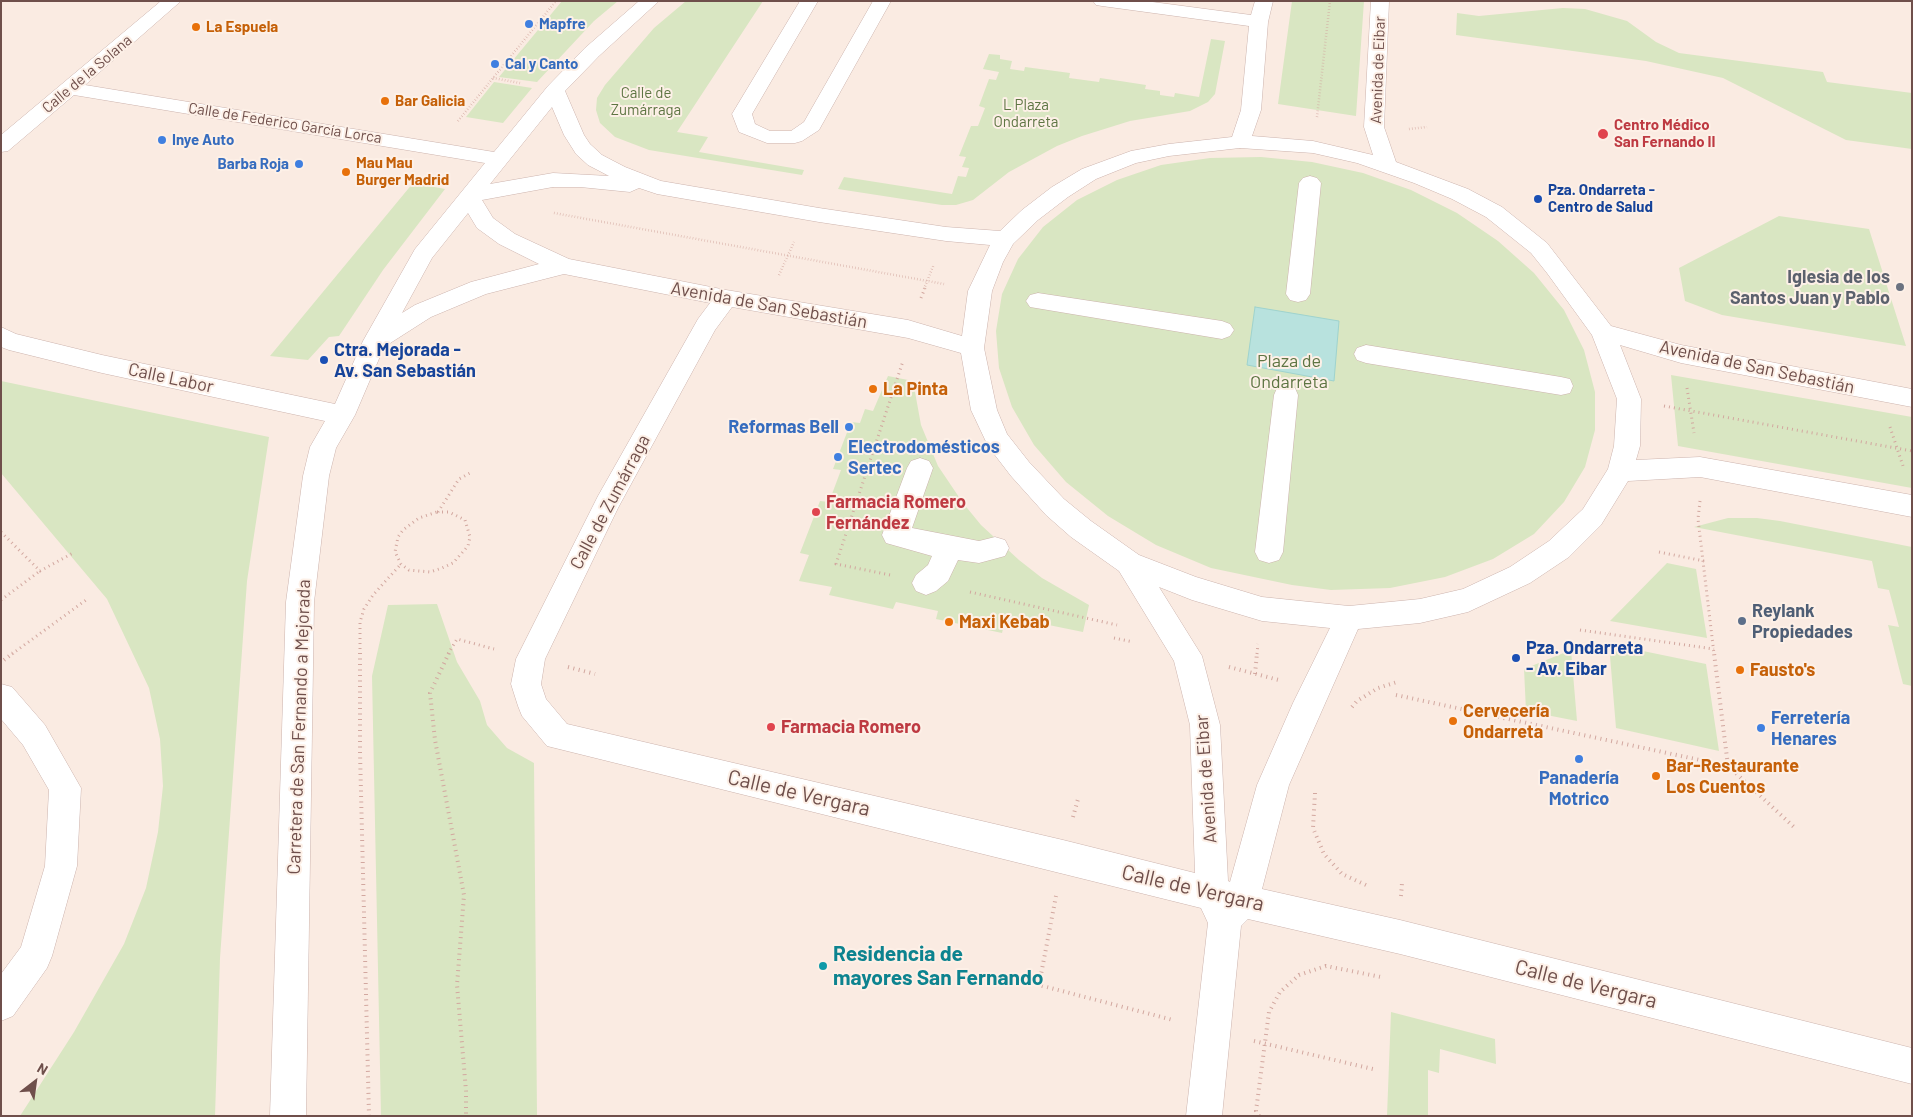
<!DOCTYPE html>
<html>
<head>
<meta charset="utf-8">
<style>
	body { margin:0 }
	#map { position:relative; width:1913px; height:1117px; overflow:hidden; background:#faebe2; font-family:Barlow,sans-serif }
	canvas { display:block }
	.frame { position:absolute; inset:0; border:2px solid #6f4f4b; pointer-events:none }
	.north { position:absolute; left:10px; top:1057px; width:50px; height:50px; -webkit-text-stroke:4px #fdf0e7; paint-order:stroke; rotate:30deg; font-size:14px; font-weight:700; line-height:20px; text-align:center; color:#6f4f4b }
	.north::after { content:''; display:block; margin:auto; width:18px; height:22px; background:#6f4f4b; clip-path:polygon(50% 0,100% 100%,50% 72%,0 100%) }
</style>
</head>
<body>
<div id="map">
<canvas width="1913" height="1117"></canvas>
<div class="frame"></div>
<div class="north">N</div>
</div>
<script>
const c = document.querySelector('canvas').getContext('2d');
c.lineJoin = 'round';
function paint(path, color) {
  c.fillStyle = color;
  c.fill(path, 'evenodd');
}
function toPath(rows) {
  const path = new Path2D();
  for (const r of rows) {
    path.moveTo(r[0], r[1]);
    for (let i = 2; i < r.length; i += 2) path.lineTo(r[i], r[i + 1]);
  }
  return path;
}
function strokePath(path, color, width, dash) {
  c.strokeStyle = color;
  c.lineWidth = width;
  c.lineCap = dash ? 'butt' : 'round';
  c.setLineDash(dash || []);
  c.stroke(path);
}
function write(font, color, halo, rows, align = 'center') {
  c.font = font + ' Barlow,sans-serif';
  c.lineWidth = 4;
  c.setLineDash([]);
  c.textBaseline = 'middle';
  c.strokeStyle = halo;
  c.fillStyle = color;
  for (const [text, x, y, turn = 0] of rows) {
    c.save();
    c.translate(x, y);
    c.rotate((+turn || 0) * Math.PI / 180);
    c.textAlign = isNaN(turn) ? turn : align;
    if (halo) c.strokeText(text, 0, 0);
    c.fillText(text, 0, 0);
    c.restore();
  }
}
paint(toPath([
	[562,1,618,1,594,21,537,82,499,77],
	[686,1,763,1,677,132,708,137,699,152,804,170,802,175,649,150,615,137,600,123,596,110,597,98,605,85,654,28],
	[1292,1,1364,1,1356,116,1278,104],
	[1563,8,1585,9,1627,21,1656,42,1679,53,1823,72,1827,82,1912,93,1912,149,1846,140,1723,78,1646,61,1456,35,1457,13,1479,16],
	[1211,39,1225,41,1215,94,1208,102,1190,111,1130,121,1082,136,1057,146,1009,172,973,200,956,205,942,205,838,189,844,177,952,194,958,176,966,177,969,168,962,167,966,157,959,156,971,126,978,126,985,108,979,106,989,79,996,80,999,72,983,69,989,54,1000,55,1000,59,1012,61,1010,69,1024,71,1025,67,1070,73,1069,78,1099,82,1100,78,1120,81,1146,85,1145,89,1160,91,1160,95,1174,97,1175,93,1199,97],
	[494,82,532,88,503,123,466,117],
	[1261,157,1312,162,1363,173,1411,190,1457,213,1498,241,1534,273,1564,310,1584,350,1595,392,1595,430,1585,467,1564,502,1534,534,1493,559,1445,577,1390,588,1331,590,1292,585,1211,568,1156,545,1108,516,1066,482,1034,445,1012,407,999,368,996,331,1002,294,1018,259,1043,227,1077,200,1117,180,1161,165,1210,158],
	[413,183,445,189,383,270,339,336,329,337,308,360,270,356],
	[1779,216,1869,229,1906,346,1722,315,1685,301,1679,268],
	[1671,375,1912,417,1912,488,1678,446],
	[888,376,913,381,921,425,938,466,963,503,981,525,1019,560,1042,578,1089,605,1083,632,1029,621,1026,630,1004,625,1002,633,936,619,938,611,896,602,893,609,829,595,832,587,799,581,809,555,800,553,820,501,829,502,841,470,833,469,851,422,860,423,865,409,873,411],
	[1,381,269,437,247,581,220,958,215,1116,20,1116,74,1032,124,944,146,888,158,832,163,786,160,739,149,688,107,599,1,473],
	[1728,518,1757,518,1780,521,1912,547,1912,686,1903,684,1888,625,1899,627,1889,590,1878,588,1872,561,1694,527],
	[1667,563,1696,569,1707,638,1610,621],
	[437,604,457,662,480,701,487,725,507,748,534,763,537,1116,381,1116,372,676,388,605],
	[1609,644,1706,664,1719,751,1616,728],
	[1571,650,1577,721,1526,711,1524,669],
	[1391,1012,1495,1039,1496,1064,1440,1049,1439,1073,1428,1070,1428,1116,1387,1116]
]), '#d9e6c2');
const water = toPath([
	[1255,307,1339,321,1334,381,1247,365,1255,307]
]);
paint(water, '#b8e2de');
strokePath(water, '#9fd3ce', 1);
const minor = toPath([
	[161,1,181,1,85,85,494,152,548,86,585,48,639,1,659,1,599,56,565,91,584,135,590,144,602,155,625,167,661,181,819,208,946,227,1000,231,1022,210,1052,187,1082,169,1131,151,1169,144,1232,137,1241,110,1249,26,1102,6,1096,5,1093,1,1145,1,1251,15,1255,1,1273,1,1268,22,1261,110,1252,136,1313,141,1373,155,1364,127,1371,1,1389,1,1384,127,1396,162,1468,189,1502,207,1547,243,1611,326,1681,345,1912,389,1912,407,1681,363,1620,345,1641,399,1640,446,1636,460,1700,457,1912,495,1912,517,1700,477,1628,481,1601,525,1569,557,1530,583,1468,612,1420,623,1358,629,1289,785,1262,889,1400,920,1912,1048,1912,1084,1400,954,1248,919,1241,926,1222,1116,1186,1116,1208,923,1201,908,547,746,522,716,518,706,511,684,516,659,598,496,698,319,710,303,564,274,486,294,431,317,384,347,355,415,336,448,329,476,314,602,306,1116,270,1116,286,602,303,476,310,447,325,421,102,373,9,350,1,347,1,327,16,334,102,355,335,404,363,341,415,249,485,163,74,95,8,151,1,152,1,135,161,1],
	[552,107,564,135,576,154,588,165,609,176,553,173,490,184,552,107],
	[1240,148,1313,153,1357,163,1414,183,1452,199,1486,217,1531,253,1547,273,1592,335,1617,399,1614,446,1608,469,1583,509,1549,541,1510,567,1463,589,1420,599,1349,606,1262,597,1196,577,1139,555,1091,521,1064,499,1029,462,1007,434,997,410,984,348,992,291,1003,262,1013,244,1038,220,1068,197,1096,179,1136,163,1169,156,1240,148],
	[553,187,580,187,630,192,639,188,657,194,819,222,946,241,990,245,968,291,962,336,908,320,726,290,569,259,515,234,493,218,482,200,553,187],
	[468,213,477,228,499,244,539,264,471,282,415,305,402,313,432,258,468,213],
	[732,307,908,338,961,353,971,410,988,446,1011,476,1046,515,1071,537,1119,571,1174,661,1190,725,1195,873,1063,840,567,724,546,699,541,684,545,659,618,508,715,330,732,307],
	[1159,587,1192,600,1262,621,1330,628,1293,703,1257,785,1230,882,1228,881,1220,725,1202,656,1159,587],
	[800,1,818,1,752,114,755,124,770,131,791,131,804,122,873,1,891,1,819,130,802,141,795,143,767,143,739,132,732,114,800,1],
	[1310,176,1317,178,1321,183,1310,294,1306,300,1298,302,1290,300,1286,294,1299,183,1303,178,1310,176],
	[1038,293,1222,321,1230,324,1234,330,1230,336,1222,339,1030,307,1026,301,1030,295,1038,293],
	[1366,345,1561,377,1570,379,1573,386,1570,393,1561,395,1366,363,1357,360,1354,354,1357,348,1366,345],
	[1286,386,1295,388,1298,395,1283,552,1279,560,1269,563,1259,560,1255,552,1274,395,1277,388,1286,386],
	[920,458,929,461,933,468,912,528,979,541,995,537,1005,540,1009,548,1005,556,979,563,958,560,948,581,936,591,926,595,916,591,912,583,916,575,928,565,932,556,886,543,882,535,907,468,911,461,920,458],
	[1,684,12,687,45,725,81,788,77,866,52,956,47,968,13,1016,1,1021,1,974,21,947,45,866,49,790,23,745,1,719,1,684]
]);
strokePath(minor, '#ccb3ad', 1);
strokePath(toPath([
	[493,78,520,83],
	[1317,117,1330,1],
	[458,121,556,1],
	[1409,129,1427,127],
	[554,213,944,284],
	[779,275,794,242],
	[924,289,934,264]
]), '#d2a79f', 2.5, [0.5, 2.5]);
strokePath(toPath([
	[921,298,925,288],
	[1687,388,1694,433],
	[1664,406,1912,451],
	[1890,427,1904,469],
	[1700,501,1698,519,1714,654],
	[437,512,449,512,465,520,470,537,468,546,453,563,442,568,430,572,409,570,401,564,395,552,398,537,403,530,419,518,437,512],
	[438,512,459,479,470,473],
	[1,532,40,571,73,553],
	[1659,552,1704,561],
	[890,575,836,564,903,361],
	[970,592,1117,625],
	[1,600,40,571],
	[1580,630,1714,649],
	[1114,638,1133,642],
	[12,654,86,600],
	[360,654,360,622,364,609,373,595,401,564],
	[448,654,457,639,494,649],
	[1257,654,1258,644]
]), '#d2a79f', 3, [1, 4]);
strokePath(toPath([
	[360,653,360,752,369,1116],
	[449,653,430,693,435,740,464,895,457,985,466,1091,466,1116],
	[4,660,13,653],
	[568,667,595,674],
	[1229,667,1279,680],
	[1255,674,1257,653],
	[1396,695,1728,766,1714,653],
	[1352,707,1357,701,1378,688,1397,682],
	[1728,766,1794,827],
	[1315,793,1313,828,1324,854,1342,874,1366,885],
	[1073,817,1078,799],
	[1056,896,1039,985,1173,1020],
	[1401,896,1402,883],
	[1254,1041,1377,1070],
	[1259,1116,1256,1111,1269,1012,1280,992,1299,975,1326,966,1381,977]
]), '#d2a79f', 4, [1, 4.5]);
paint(minor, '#fff');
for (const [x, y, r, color] of [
	[529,24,5,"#3f7fe0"],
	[196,27,5,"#e8710a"],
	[495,64,5,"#3f7fe0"],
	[385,101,5,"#e8710a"],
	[1603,134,6,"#e0444e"],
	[162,140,5,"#3f7fe0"],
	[299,164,5,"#3f7fe0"],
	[346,172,5,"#e8710a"],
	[1538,199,5,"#1a4fb4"],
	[1900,287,5,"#6b7280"],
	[324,360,5,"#1a4fb4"],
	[873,389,5,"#e8710a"],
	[849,427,5,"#3f7fe0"],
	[838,457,5,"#3f7fe0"],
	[816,512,5,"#e0444e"],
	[1742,621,5,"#5c6f8a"],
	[949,622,5,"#e8710a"],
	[1516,658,5,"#1a4fb4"],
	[1740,670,5,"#e8710a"],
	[1453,721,5,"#e8710a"],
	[771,727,5,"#e0444e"],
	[1761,728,5,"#3f7fe0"],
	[1579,759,5,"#3f7fe0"],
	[1656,776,5,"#e8710a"],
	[823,966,5,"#0f9aa8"]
]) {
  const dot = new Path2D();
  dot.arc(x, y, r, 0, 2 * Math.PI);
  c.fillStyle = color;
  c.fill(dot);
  strokePath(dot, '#fdf0e7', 2);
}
write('bold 15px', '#366cbe', '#fdf0e7', [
	["Mapfre",539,24],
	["Cal y Canto",505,64],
	["Inye Auto",172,140],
	["Barba Roja",289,164,"right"]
], 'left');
write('bold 15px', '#c56008', '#fdf0e7', [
	["La Espuela",206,27],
	["Bar Galicia",395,101],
	["Mau Mau",356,163],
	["Burger Madrid",356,180]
], 'left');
write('15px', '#6f4f4b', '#fdf0e7', [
	["Avenida de Eibar",1378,70,-88],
	["Calle de la Solana",87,74,-40],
	["Calle de Federico García Lorca",285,123,9]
]);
write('15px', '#5e7543', '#fdf0e7', [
	["Calle de",646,93],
	["Zumárraga",646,110],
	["L Plaza",1026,105],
	["Ondarreta",1026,122]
]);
write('bold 15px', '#be3a42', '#fdf0e7', [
	["Centro Médico",1614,125],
	["San Fernando II",1614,142]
], 'left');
write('bold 15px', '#164399', '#fdf0e7', [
	["Pza. Ondarreta -",1548,190],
	["Centro de Salud",1548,207]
], 'left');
write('bold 18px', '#5b616d', '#fdf0e7', [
	["Iglesia de los",1890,277],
	["Santos Juan y Pablo",1890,298]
], 'right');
write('18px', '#6f4f4b', '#fdf0e7', [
	["Avenida de San Sebastián",769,305,10],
	["Avenida de San Sebastián",1757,367,12],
	["Calle Labor",171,378,12],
	["Calle de Zumárraga",610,502,-62],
	["Carretera de San Fernando a Mejorada",299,727,-88],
	["Avenida de Eibar",1206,779,-94]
]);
write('bold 18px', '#164399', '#fdf0e7', [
	["Ctra. Mejorada -",334,350],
	["Av. San Sebastián",334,371],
	["Pza. Ondarreta",1526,648],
	["- Av. Eibar",1526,669]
], 'left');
write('18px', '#5e7543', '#fdf0e7', [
	["Plaza de",1289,361],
	["Ondarreta",1289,382]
]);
write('bold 18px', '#c56008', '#fdf0e7', [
	["La Pinta",883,389],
	["Maxi Kebab",959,622],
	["Fausto's",1750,670],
	["Cervecería",1463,711],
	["Ondarreta",1463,732],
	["Bar-Restaurante",1666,766],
	["Los Cuentos",1666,787]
], 'left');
write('bold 18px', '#366cbe', '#fdf0e7', [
	["Reformas Bell",839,427,"right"],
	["Electrodomésticos",848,447],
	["Sertec",848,468],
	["Ferretería",1771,718],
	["Henares",1771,739],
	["Panadería",1579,778,"center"],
	["Motrico",1579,799,"center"]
], 'left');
write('bold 18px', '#be3a42', '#fdf0e7', [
	["Farmacia Romero",826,502],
	["Fernández",826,523],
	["Farmacia Romero",781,727]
], 'left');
write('bold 18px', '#4e5e75', '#fdf0e7', [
	["Reylank",1752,611],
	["Propiedades",1752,632]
], 'left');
write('21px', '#6f4f4b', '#fdf0e7', [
	["Calle de Vergara",799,793,13],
	["Calle de Vergara",1193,888,13],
	["Calle de Vergara",1586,984,14]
]);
write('bold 21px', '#0d838f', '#fdf0e7', [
	["Residencia de",833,954],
	["mayores San Fernando",833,978]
], 'left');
</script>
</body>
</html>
